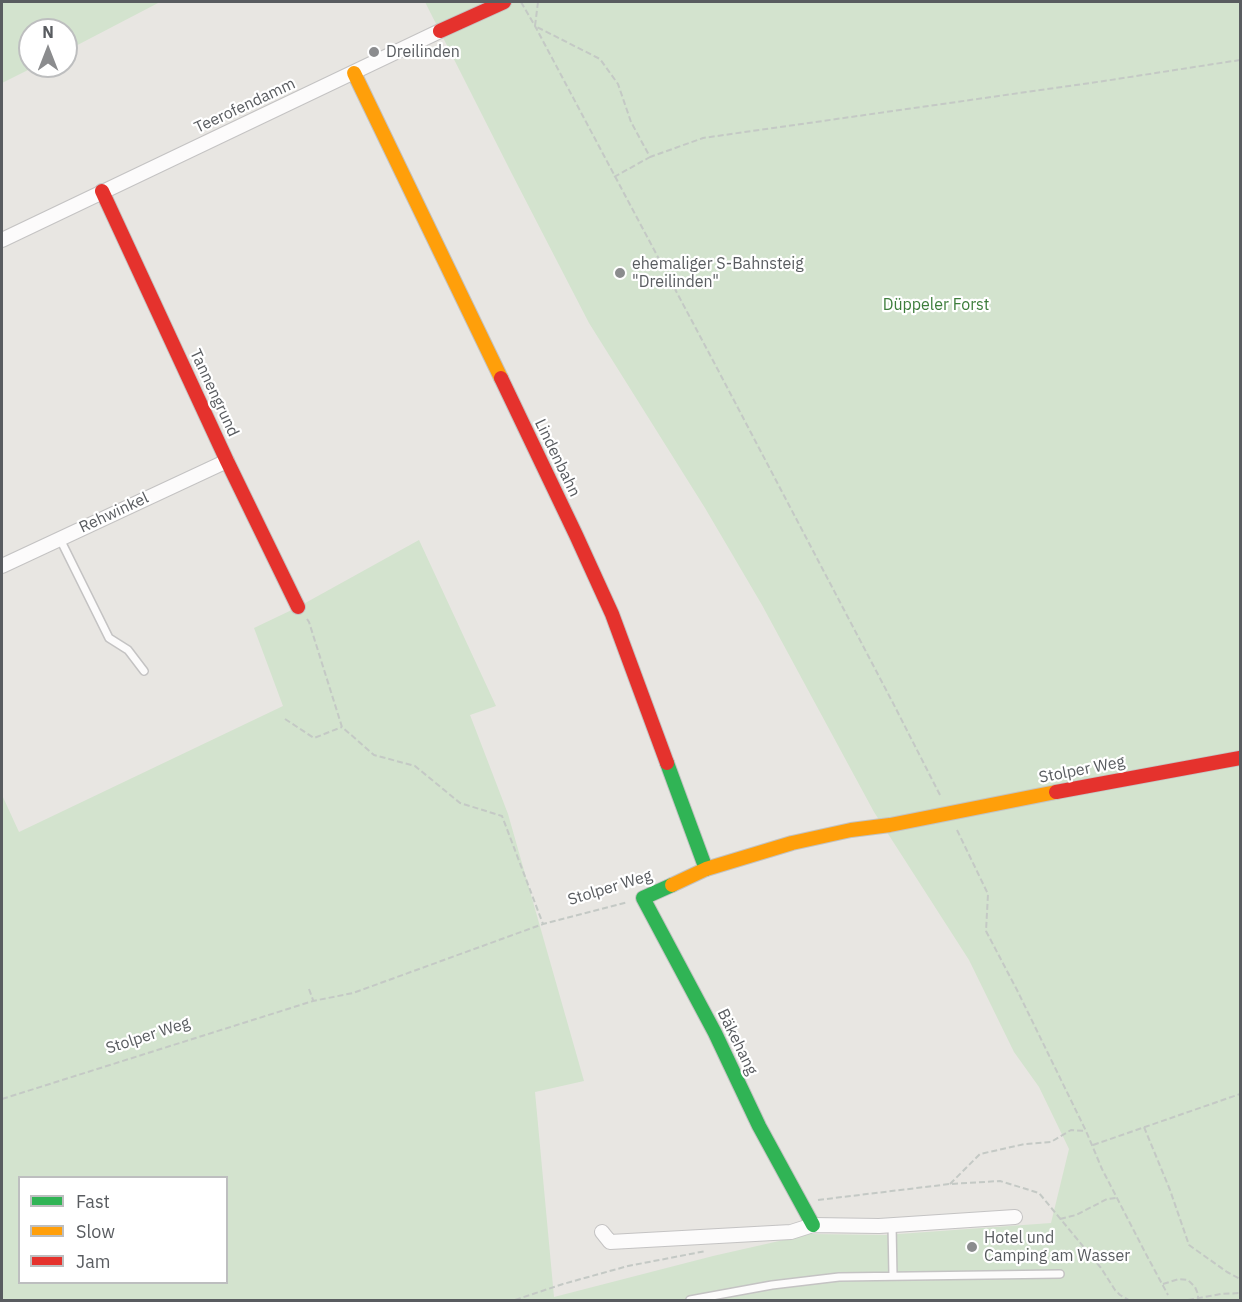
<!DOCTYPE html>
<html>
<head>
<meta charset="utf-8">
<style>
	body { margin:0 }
	#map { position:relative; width:1242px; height:1302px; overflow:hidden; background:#e8e6e2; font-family:"IBM Plex Sans",sans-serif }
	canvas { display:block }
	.frame { position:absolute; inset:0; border:3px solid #595c60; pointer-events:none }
	.legend { position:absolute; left:18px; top:1176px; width:210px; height:108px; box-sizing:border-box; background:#fff; border:2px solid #bdbebf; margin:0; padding:8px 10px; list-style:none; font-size:18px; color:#595c60 }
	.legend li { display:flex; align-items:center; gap:12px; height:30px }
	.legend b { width:30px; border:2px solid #bdbebf }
	.north { position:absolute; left:18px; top:18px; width:60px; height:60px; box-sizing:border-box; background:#fff; border:2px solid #bdbebf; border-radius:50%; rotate:0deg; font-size:16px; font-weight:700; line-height:24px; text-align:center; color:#595c60 }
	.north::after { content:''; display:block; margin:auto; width:21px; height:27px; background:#8b8c8e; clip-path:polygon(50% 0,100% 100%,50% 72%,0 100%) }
</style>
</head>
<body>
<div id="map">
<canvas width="1242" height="1302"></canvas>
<div class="frame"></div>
<ul class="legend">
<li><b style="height:8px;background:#30b455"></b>Fast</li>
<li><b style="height:8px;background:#ff9f0a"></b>Slow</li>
<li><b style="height:8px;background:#e5322d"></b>Jam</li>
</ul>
<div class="north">N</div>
</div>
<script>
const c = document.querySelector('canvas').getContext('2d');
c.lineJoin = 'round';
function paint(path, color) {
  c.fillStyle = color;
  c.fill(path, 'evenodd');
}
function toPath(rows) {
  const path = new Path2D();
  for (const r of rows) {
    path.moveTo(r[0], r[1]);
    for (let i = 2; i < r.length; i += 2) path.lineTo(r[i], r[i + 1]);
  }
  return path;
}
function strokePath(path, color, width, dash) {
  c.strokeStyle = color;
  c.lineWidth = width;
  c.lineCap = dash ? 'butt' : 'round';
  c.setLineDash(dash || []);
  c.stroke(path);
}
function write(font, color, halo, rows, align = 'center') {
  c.font = font + ' "IBM Plex Sans",sans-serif';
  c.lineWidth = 4.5;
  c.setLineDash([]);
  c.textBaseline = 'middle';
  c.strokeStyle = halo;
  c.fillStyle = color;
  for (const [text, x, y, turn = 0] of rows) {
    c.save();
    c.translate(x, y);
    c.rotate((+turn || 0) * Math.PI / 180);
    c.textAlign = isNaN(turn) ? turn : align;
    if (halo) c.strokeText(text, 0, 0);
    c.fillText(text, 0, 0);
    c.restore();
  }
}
paint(toPath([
	[2,2,160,2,66,51,66,30,30,30,30,66,36,66,2,83],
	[425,2,1240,2,1240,1300,2,1300,2,795,19,832,283,706,254,628,298,607,419,540,496,706,470,715,508,814,584,1081,535,1092,554,1297,713,1256,810,1234,885,1235,1051,1223,1069,1149,1039,1087,1014,1052,969,960,874,812,762,605,705,508,589,323,512,174],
	[20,1178,226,1178,226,1282,20,1282]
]), '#d3e3ce');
const lane = toPath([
	[60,539,109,638,128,650,144,671],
	[892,1225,893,1276],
	[690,1300,772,1285,839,1277,1060,1274]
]);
const street = toPath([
	[2,240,440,31],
	[2,566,227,461],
	[602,1232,610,1242,791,1232,813,1225,879,1226,1015,1217]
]);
const fast = toPath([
	[667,763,706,869],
	[672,885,643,898,715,1033,759,1126,813,1225]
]);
const slow = toPath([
	[354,73,501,378],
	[672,885,706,869,792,843,851,830,890,825,1056,792]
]);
const jam = toPath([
	[440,31,504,2],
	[102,191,227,461,298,607],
	[501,378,576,535,612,614,667,763],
	[1056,792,1240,758]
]);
strokePath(lane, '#c4c3c3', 10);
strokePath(street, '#c4c3c3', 16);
strokePath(fast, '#c3c3c2', 16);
strokePath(slow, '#c3c3c2', 16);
strokePath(jam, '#c3c3c2', 16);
strokePath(toPath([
	[521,2,535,26,718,370,893,703,941,797],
	[538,2,535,26,600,59,618,84,631,122,650,157,703,138,1104,81,1240,60],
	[614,177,650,157],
	[307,619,309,622,342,727,374,755,415,766,460,803,502,816,543,924],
	[285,719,314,738,342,727],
	[957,830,988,894,986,931,1017,990,1086,1131,1102,1169,1147,1256,1168,1295],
	[309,989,313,1000],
	[2,1099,313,1001,353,993,543,924,628,902],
	[1144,1127,1170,1190,1189,1245,1227,1272,1240,1279],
	[1093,1145,1240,1094],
	[950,1184,980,1154,1025,1144,1051,1142,1071,1130,1086,1131],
	[818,1200,950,1184,1000,1181,1039,1193,1101,1268,1115,1290,1120,1295,1129,1300],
	[1060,1219,1076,1215,1107,1199,1116,1198],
	[1163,1284,1179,1279,1188,1280,1195,1287,1198,1294,1198,1299],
	[515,1300,563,1284,628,1266,706,1251],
	[1188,1300,1221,1294,1240,1293]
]), '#c4c9c5', 2, [6, 3]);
strokePath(lane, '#fcfbfb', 7);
strokePath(street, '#fcfbfb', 14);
strokePath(fast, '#30b455', 14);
strokePath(slow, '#ff9f0a', 14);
strokePath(jam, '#e5322d', 14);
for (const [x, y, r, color] of [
	[374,52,6,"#8b8c8e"],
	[620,273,6,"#8b8c8e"],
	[972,1247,6,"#8b8c8e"]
]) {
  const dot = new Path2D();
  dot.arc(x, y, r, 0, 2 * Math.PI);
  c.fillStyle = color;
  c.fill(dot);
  strokePath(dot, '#fff', 2);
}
write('16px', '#595c60', '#fff', [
	["Dreilinden",386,52],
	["ehemaliger S-Bahnsteig",632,264],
	["\"Dreilinden\"",632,282],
	["Hotel und",984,1238],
	["Camping am Wasser",984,1256]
], 'left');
write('16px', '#595c60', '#fff', [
	["Teerofendamm",245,106,-25],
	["Tannengrund",214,393,65],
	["Lindenbahn",557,458,64],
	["Rehwinkel",114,513,-25],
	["Stolper Weg",1082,770,-11],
	["Stolper Weg",610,888,-17],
	["Stolper Weg",148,1036,-18],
	["Bäkehang",737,1042,64]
]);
write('16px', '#3d7d3b', '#fff', [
	["Düppeler Forst",936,305]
]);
</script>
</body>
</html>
